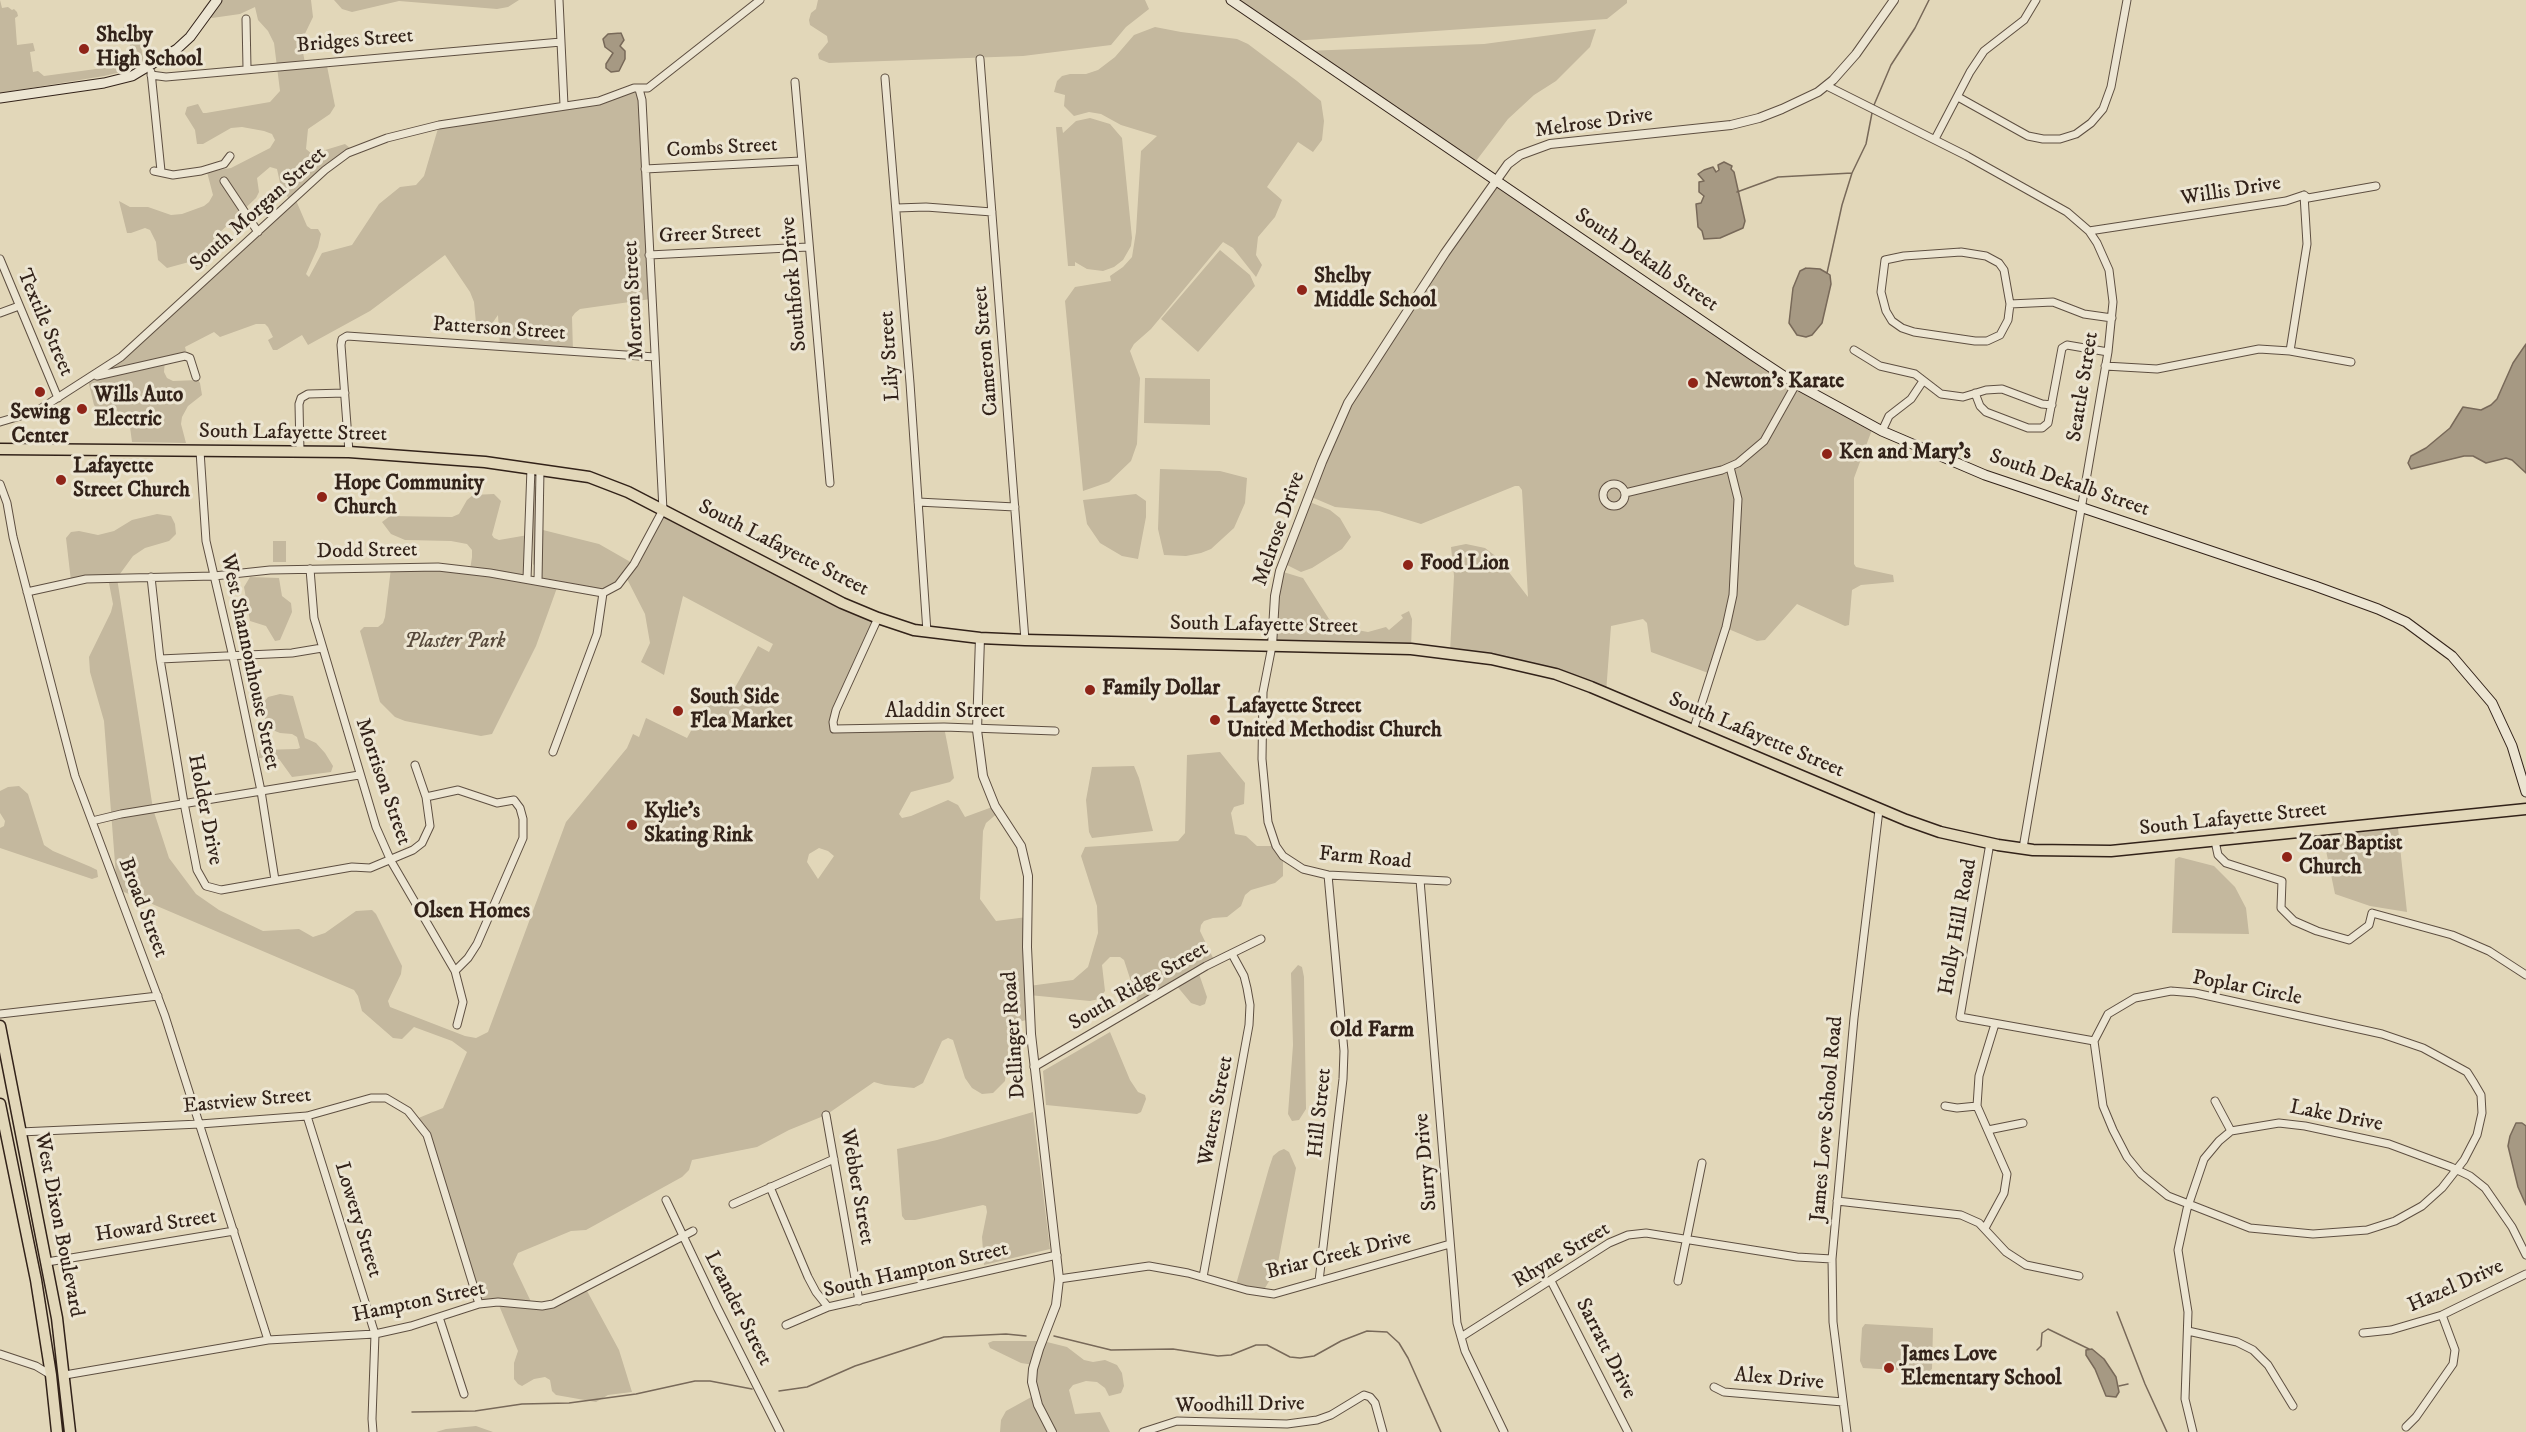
<!DOCTYPE html>
<html>
<head>
<meta charset="utf-8">
<style>
	body { margin:0 }
	canvas { display:block; background:#e2d7b9 }
</style>
</head>
<body>
<canvas width="2526" height="1432"></canvas>
<script>
const c = document.querySelector('canvas').getContext('2d');
c.lineJoin = 'round';
function paint(path, color) {
  c.fillStyle = color;
  c.fill(path, 'evenodd');
}
function toPath(rows) {
  const path = new Path2D();
  for (const r of rows) {
    if (r.length === 3) {
      path.moveTo(r[0] + r[2], r[1]);
      path.arc(r[0], r[1], r[2], 0, 2 * Math.PI);
      continue;
    }
    path.moveTo(r[0], r[1]);
    for (let i = 2; i < r.length; i += 2) path.lineTo(r[i], r[i + 1]);
  }
  return path;
}
function strokePath(path, color, width, dash) {
  c.strokeStyle = color;
  c.lineWidth = width;
  c.lineCap = dash ? 'butt' : 'round';
  c.setLineDash(dash || []);
  c.stroke(path);
}
function write(font, color, halo, rows, align = 'center') {
  c.font = font + ' "IM FELL DW Pica",serif';
  c.lineWidth = 6;
  c.setLineDash([]);
  c.textBaseline = 'middle';
  c.strokeStyle = halo;
  c.fillStyle = color;
  for (const [text, x, y, turn = 0] of rows) {
    c.save();
    c.translate(x, y);
    c.rotate((+turn || 0) * Math.PI / 180);
    c.textAlign = isNaN(turn) ? turn : align;
    if (halo) c.strokeText(text, 0, 0);
    c.fillText(text, 0, 0);
    c.restore();
  }
}
paint(toPath([
	[0,0,2,8,8,7,12,10,14,9,17,12,18,16,15,18,17,45,33,43,35,51,30,52,33,72,38,71,44,76,133,64,129,37,124,34,122,29,125,25,133,24,138,29,144,63,130,70,104,76,0,93],
	[210,0,311,0,313,17,301,42,305,63,326,61,335,106,330,114,308,129,306,149,312,154,345,144,350,148,327,165,289,199,281,187,277,169,270,167,257,178,259,192,256,198,215,237,217,252,209,264,203,268,189,262,167,268,158,260,156,242,150,230,145,228,131,233,127,233,119,201,130,207,148,207,171,215,182,214,204,206,209,202,213,195,207,172,231,168,270,148,275,140,272,134,264,131,242,127,231,128,203,144,197,144,195,130,185,114,187,107,198,104,203,113,206,113,270,102,280,91,274,43,268,31,258,20,255,7,240,14,212,18,203,9],
	[334,0,519,0,508,7,497,9,399,1,352,12,342,9],
	[818,0,1145,0,1149,9,1126,27,1111,45,1023,56,829,63,819,59,818,54,828,42,827,36,810,25,809,20,811,13,816,9],
	[1231,0,1627,0,1627,3,1607,19,1292,41],
	[1155,27,1181,32,1237,39,1248,44,1297,81,1321,101,1324,121,1322,140,1313,152,1298,142,1267,187,1282,200,1275,217,1258,237,1256,255,1262,265,1256,277,1233,248,1223,242,1151,329,1134,344,1130,351,1140,378,1137,444,1131,461,1109,482,1083,491,1065,301,1075,287,1111,281,1110,276,1123,267,1132,257,1136,232,1141,151,1157,136,1121,125,1101,114,1089,112,1074,116,1064,106,1065,95,1054,92,1057,81,1062,76,1070,74,1086,74,1098,70,1115,57,1134,35],
	[1596,29,1590,47,1556,81,1534,95,1508,119,1473,165,1306,51,1484,44],
	[639,89,651,299,580,309,575,313,572,317,573,352,500,347,498,315,491,325,476,323,474,302,470,292,445,255,370,311,308,345,302,335,277,350,273,350,268,340,273,337,268,327,265,324,256,324,220,337,214,332,185,347,186,351,178,357,165,360,164,372,167,378,173,381,198,380,200,383,202,395,188,406,182,417,181,424,186,443,132,442,130,427,120,427,118,411,107,414,100,412,94,405,88,380,295,198,307,226,311,229,318,229,321,234,318,247,306,274,309,277,322,253,352,245,379,204,400,187,416,185,424,176,439,125,564,105],
	[1090,118,1110,124,1122,138,1132,238,1131,246,1123,260,1114,267,1103,271,1087,269,1075,262,1075,266,1068,266,1056,127,1062,127,1063,133,1076,121],
	[1495,180,1752,355,1873,427,1854,478,1854,564,1856,567,1893,575,1894,582,1861,585,1852,590,1849,625,1845,626,1797,604,1765,640,1757,641,1726,628,1711,674,1651,652,1647,623,1643,619,1611,626,1606,693,1591,687,1450,652,1454,576,1451,547,1466,544,1485,548,1498,558,1528,597,1522,490,1519,486,1515,486,1421,524,1379,511,1335,507,1309,496,1334,432],
	[1220,250,1250,275,1255,286,1198,352,1161,319],
	[1145,378,1210,379,1210,425,1144,423],
	[1160,469,1220,471,1247,478,1245,503,1234,528,1211,549,1201,553,1186,556,1164,555,1158,529],
	[535,486,537,488,535,564,533,565,533,487],
	[494,494,501,501,492,535,494,538,499,540,528,535,527,579,537,581,539,529,599,544,634,564,663,510,878,618,836,710,833,727,944,727,954,778,950,782,911,792,899,814,902,818,911,816,948,800,958,805,965,817,995,806,999,812,986,823,983,831,980,899,996,921,1027,917,1029,986,1073,980,1088,967,1098,933,1097,906,1081,856,1085,847,1178,841,1185,833,1187,755,1220,752,1245,783,1244,804,1234,807,1231,813,1235,834,1246,836,1257,846,1276,846,1283,856,1283,876,1275,883,1251,890,1245,895,1241,906,1227,917,1213,918,1204,921,1201,925,1200,931,1215,962,1198,971,1207,997,1205,1004,1200,1006,1191,1003,1176,985,1139,1006,1124,960,1120,957,1110,957,1102,965,1105,991,1099,999,1090,1001,1029,995,1030,1019,1011,1024,1005,1081,993,1093,982,1094,972,1088,965,1078,953,1040,948,1038,942,1041,923,1083,914,1088,885,1085,874,1082,826,1115,789,1130,757,1147,692,1160,689,1170,682,1177,586,1230,571,1231,518,1253,513,1264,533,1306,542,1306,586,1289,619,1350,632,1392,608,1395,596,1402,556,1395,552,1391,550,1380,545,1377,534,1379,522,1386,518,1384,514,1379,514,1363,518,1351,498,1303,479,1304,427,1135,416,1119,443,1108,467,1052,452,1041,414,1027,402,1039,393,1038,362,1011,358,996,354,990,117,889,104,721,90,672,89,657,111,612,113,604,108,578,71,581,66,538,71,532,79,531,98,535,114,531,132,520,157,514,171,516,175,524,176,534,169,541,145,548,133,556,117,578,153,809,169,858,196,894,219,910,263,931,299,929,313,937,325,933,356,911,372,910,376,914,402,966,401,974,388,1001,390,1007,465,1036,476,1038,488,1032,566,822,627,748,633,734,639,737,646,718,687,738,710,697,727,702,758,646,769,652,773,644,683,596,664,675,641,662,650,643,645,614,626,577,607,592,558,585,536,646,492,734,481,736,405,721,395,717,380,702,360,631,364,627,378,627,383,623,385,617,391,568,470,570,472,557,472,550,467,544,451,541,405,540,391,534,382,522,390,516,452,517,459,514,467,500,473,495],
	[819,848,828,851,834,856,818,879,807,862,809,854],
	[1136,494,1146,501,1146,517,1138,559,1122,556,1100,543,1087,524,1083,500],
	[1307,501,1330,510,1340,518,1351,537,1342,549,1312,568,1301,572,1283,563],
	[273,541,286,541,286,562,273,562],
	[1280,571,1303,578,1329,619,1340,627,1368,632,1386,627,1389,630,1403,618,1401,615,1409,611,1412,619,1411,649,1272,646],
	[250,577,279,578,282,596,291,603,292,612,280,640,275,641,266,626,250,621,244,587],
	[280,694,293,696,305,738,316,743,325,753,333,766,331,772,292,777,279,759,259,758,259,750,297,749,300,748,297,737,292,734,280,733,270,729,263,714,263,703,268,697],
	[1134,766,1139,778,1153,831,1092,838,1089,832,1086,800,1092,767],
	[19,786,28,794,44,845,53,851,91,867,97,870,98,877,92,879,0,848,0,828,4,826,5,821,0,813,0,791,8,787],
	[2398,828,2407,912,2370,906,2335,894,2323,836],
	[2179,857,2214,866,2235,887,2246,908,2249,934,2172,933,2175,859],
	[1298,965,1302,967,1304,977,1306,1109,1299,1120,1292,1121,1288,1114,1293,1045,1291,973],
	[1110,1032,1130,1080,1138,1092,1145,1095,1146,1099,1141,1112,1137,1114,1046,1105,1043,1071],
	[1033,1112,1050,1249,984,1265,982,1237,987,1212,986,1206,983,1205,915,1220,905,1220,902,1216,897,1149,937,1140],
	[1284,1149,1289,1152,1296,1168,1277,1268,1262,1293,1235,1288,1269,1168,1273,1156,1279,1151],
	[1865,1324,1933,1328,1932,1369,1928,1372,1863,1368,1860,1361,1862,1328],
	[993,1341,1043,1341,1067,1347,1084,1360,1093,1362,1105,1360,1117,1365,1122,1373,1124,1386,1121,1393,1109,1396,1105,1388,1097,1382,1086,1381,1073,1385,1069,1390,1075,1414,1100,1412,1110,1432,1000,1432,1001,1420,1006,1411,1035,1395,1034,1365,1021,1363,990,1348,988,1343],
	[476,1426,493,1432,436,1432,446,1429]
]), '#c4b89e');
const water = toPath([
	[621,33,624,40,620,46,625,51,625,59,619,71,611,72,606,68,606,64,613,53,605,47,603,39,608,34,621,33],
	[1724,162,1732,166,1731,169,1734,172,1745,221,1743,228,1720,238,1704,239,1702,231,1698,227,1697,215,1696,204,1701,203,1704,196,1699,192,1699,182,1704,181,1698,174,1704,170,1713,167,1716,172,1719,170,1718,165,1724,162],
	[1806,268,1820,269,1827,273,1830,275,1831,284,1822,323,1812,335,1806,337,1797,335,1789,323,1793,288,1800,271,1806,268],
	[2526,344,2526,473,2512,460,2506,458,2486,463,2473,456,2464,456,2411,469,2408,463,2411,456,2426,448,2450,428,2463,407,2481,410,2491,405,2497,399,2513,363,2526,344],
	[2516,1123,2522,1123,2526,1126,2526,1205,2518,1187,2508,1146,2510,1136,2516,1123],
	[2092,1349,2104,1359,2116,1377,2119,1392,2116,1397,2106,1396,2095,1369,2086,1355,2086,1350,2092,1349]
]);
paint(water, '#a69983');
strokePath(water, '#786959', 1.5);
strokePath(toPath([
	[1874,105,1891,65,1915,28,1929,0],
	[1737,192,1778,177,1852,173],
	[1827,273,1842,205,1852,173,1866,144,1872,113],
	[2117,1312,2145,1384,2167,1432],
	[1054,1336,1111,1350,1173,1349,1218,1356,1231,1355,1256,1345,1267,1345,1290,1357,1300,1358,1314,1356,1341,1341,1367,1331,1387,1332,1399,1343,1408,1358,1441,1432],
	[2037,1350,2041,1346,2042,1333,2048,1329,2089,1349],
	[2119,1386,2128,1384],
	[779,1391,807,1387,855,1366,944,1337,1006,1334,1026,1336],
	[412,1412,475,1411,522,1404,569,1403,636,1394,695,1381,710,1381,752,1389]
]), '#786959', 1.5);
const minor = toPath([
	[559,0,564,105],
	[246,19,247,68],
	[980,59,1025,640],
	[151,72,161,171],
	[151,75,166,77,561,42],
	[885,78,910,383,927,632],
	[795,82,830,483],
	[1827,86,1967,156,2067,212,2089,231,2097,243,2109,270,2113,302,2108,352,2023,848],
	[1958,97,2028,136,2043,139,2060,139,2076,134,2091,123,2103,109,2111,87,2127,0],
	[1935,139,1970,72,1984,51,2024,20,2036,0],
	[645,169,801,161],
	[154,171,173,175,201,171,224,164,230,156],
	[224,181,258,232],
	[897,208,926,207,992,212],
	[2089,231,2286,201,2304,195,2308,198,2376,186],
	[1961,252,1986,256,1999,263,2004,270,2010,304,2008,320,2000,335,1987,341,1975,341,1914,332,1902,328,1892,321,1886,311,1881,292,1885,260,1904,256,1961,252],
	[649,255,808,247],
	[0,259,58,398],
	[2010,304,2053,302,2084,314,2112,318],
	[0,313,19,306],
	[1854,350,1880,366,1915,374,1941,394,1963,397,1986,390,2002,389,2042,404,2052,405],
	[2290,351,2307,244,2304,195],
	[2105,366,2157,369,2259,349,2290,351,2351,362],
	[97,376,185,356,190,358,196,377],
	[1975,393,1980,406,1986,412,2028,428,2042,428,2048,423,2062,348,2067,345,2108,352],
	[0,422,37,411,121,357,325,170,348,153,387,138,439,125,599,101,634,88,648,88,760,0],
	[1882,431,1889,416,1911,399,1923,381],
	[200,451,206,541,233,657,261,791,275,880],
	[300,451,299,404,301,398,308,394,345,393],
	[349,452,341,345,342,339,347,336,655,357],
	[0,484,7,503,13,537,75,776,165,1016,268,1340],
	[1614,495,11],
	[1625,493,1722,470,1738,463,1764,441,1796,384],
	[918,502,1015,507],
	[310,569,314,618,376,827,391,861,455,971,463,1002,457,1025],
	[151,577,160,659,184,803,197,870,206,886,221,890,352,867,370,868,413,850,422,843,430,826,426,797,415,765],
	[527,579,531,468],
	[538,581,540,470],
	[27,592,86,579,214,576,270,570,438,567,490,573,603,593,618,585,634,564,663,510,642,100,639,89],
	[878,618,836,710,833,722,834,729,944,727,1055,731],
	[1272,646,1263,692,1262,759,1268,822,1276,846,1283,856,1303,869,1328,875,1447,881],
	[160,659,292,653,322,648],
	[1693,731,1726,627,1733,595,1738,499,1730,467],
	[553,752,597,634,603,593],
	[426,797,458,790,497,803,514,800,520,808,523,819,523,838,477,944,468,958,455,971],
	[92,821,121,814,359,775],
	[2215,841,2218,855,2226,863,2282,881,2281,908,2294,921,2317,931,2349,940,2369,925,2372,913,2452,935,2489,951,2526,975],
	[1990,843,1960,1017,2094,1041],
	[1420,880,1457,1323,1465,1351,1504,1432],
	[2171,991,2195,993,2382,1034,2423,1048,2467,1072,2474,1083,2481,1095,2482,1113,2477,1135,2464,1160,2442,1188,2422,1206,2395,1221,2367,1230,2313,1234,2250,1228,2168,1196,2141,1174,2127,1157,2113,1130,2103,1106,2094,1041,2108,1014,2135,998,2171,991],
	[0,1014,158,996],
	[1034,1067,1206,966,1261,939],
	[2215,1101,2231,1131],
	[1945,1106,1957,1108,1977,1106],
	[826,1115,859,1301],
	[307,1116,375,1334,372,1419,373,1432],
	[1988,1130,2023,1123],
	[20,1132,200,1124,307,1116,371,1098,386,1098,408,1111,427,1135,479,1304],
	[770,1187,808,1277,816,1292,828,1307],
	[666,1200,717,1307,780,1432],
	[1837,1201,1961,1215,1979,1223,2006,1252,2026,1265,2079,1276],
	[733,1204,834,1159],
	[1985,1228,2004,1193,2007,1174,1977,1106,1979,1076,1995,1024],
	[47,1262,234,1231],
	[1203,1277,1249,1025,1250,1005,1247,988,1244,976,1232,954],
	[1059,1279,1149,1266,1188,1273,1247,1290,1274,1294,1450,1244],
	[1319,1281,1343,1079,1344,1051,1328,875],
	[1551,1281,1628,1432],
	[1678,1281,1702,1163],
	[439,1317,464,1394],
	[786,1325,828,1307,1057,1255],
	[2188,1331,2237,1342,2253,1350,2268,1365,2293,1406],
	[2363,1333,2391,1330,2442,1315,2526,1274],
	[1461,1337,1609,1243,1628,1235,1646,1233,1797,1257,1832,1259],
	[0,1354,36,1366,51,1375],
	[65,1375,268,1340,375,1334,411,1326,479,1304,498,1302,542,1306,553,1304,693,1231],
	[1714,1387,1724,1392,1843,1402],
	[2406,1427,2416,1417,2453,1364,2455,1350,2442,1315],
	[1143,1432,1177,1421,1287,1424,1317,1420,1331,1415,1364,1395,1370,1397,1375,1403,1383,1432],
	[1847,1432,1833,1322,1832,1259,1854,1018,1879,810],
	[2193,1432,2185,1399,2188,1312,2178,1250,2187,1209,2204,1159,2219,1141,2231,1131,2279,1123,2305,1126,2389,1144,2451,1167,2470,1176,2485,1188,2512,1227,2526,1255]
]);
const tertiary = toPath([
	[980,638,977,730,983,776,995,806,1021,846,1028,876,1027,947,1031,1034,1059,1279,1056,1305,1039,1349,1033,1369,1032,1382,1038,1405,1052,1432],
	[1272,646,1275,596,1280,571,1322,462,1348,403,1445,253,1508,164,1520,155,1550,144,1731,125,1759,118,1782,109,1818,92,1833,80,1856,54,1894,0]
]);
const secondary = toPath([
	[1231,0,1752,355,1796,384,1882,431,1985,475,2315,586,2378,609,2406,622,2452,656,2492,703,2512,746,2526,792],
	[0,98,104,83,132,76,177,49,190,37,217,0]
]);
const primary = toPath([
	[0,449,349,452,485,462,589,477,628,492,842,603,878,618,914,630,980,638,1025,640,1411,649,1491,659,1556,674,1591,687,1906,820,1940,832,1998,845,2033,850,2111,851,2526,809]
]);
const trunk = toPath([
	[0,1026,57,1318,70,1432],
	[0,1104,36,1280,51,1375,57,1432]
]);
strokePath(minor, '#5e4f41', 9);
strokePath(tertiary, '#5e4f41', 10);
strokePath(secondary, '#322219', 11);
strokePath(primary, '#322219', 13);
strokePath(trunk, '#322219', 13);
strokePath(minor, '#ece5d2', 7);
strokePath(tertiary, '#ece5d2', 8);
strokePath(secondary, '#ece5d2', 9);
strokePath(primary, '#e2d7b9', 10);
strokePath(trunk, '#e2d7b9', 10);
for (const [x, y, r, color] of [
	[84,49,6,"#8f2418"],
	[1302,290,6,"#8f2418"],
	[1693,383,6,"#8f2418"],
	[40,392,6,"#8f2418"],
	[82,409,6,"#8f2418"],
	[1827,454,6,"#8f2418"],
	[61,480,6,"#8f2418"],
	[322,497,6,"#8f2418"],
	[1408,565,6,"#8f2418"],
	[1090,690,6,"#8f2418"],
	[678,711,6,"#8f2418"],
	[1215,720,6,"#8f2418"],
	[632,825,6,"#8f2418"],
	[2287,857,6,"#8f2418"],
	[1889,1368,6,"#8f2418"]
]) {
  const dot = new Path2D();
  dot.arc(x, y, r, 0, 2 * Math.PI);
  c.fillStyle = color;
  c.fill(dot);
  strokePath(dot, '#ece5d2', 2);
}
write('bold 21px', '#322219', '#ece5d2', [
	["Shelby",96,37],
	["High School",96,61],
	["Shelby",1314,278],
	["Middle School",1314,302],
	["Newton's Karate",1705,383],
	["Wills Auto",94,397],
	["Electric",94,421],
	["Sewing",40,414,"center"],
	["Center",40,438,"center"],
	["Ken and Mary's",1839,454],
	["Lafayette",73,468],
	["Street Church",73,492],
	["Hope Community",334,485],
	["Church",334,509],
	["Food Lion",1420,565],
	["Family Dollar",1102,690],
	["South Side",690,699],
	["Flea Market",690,723],
	["Lafayette Street",1227,708],
	["United Methodist Church",1227,732],
	["Kylie’s",644,813],
	["Skating Rink",644,837],
	["Zoar Baptist",2299,845],
	["Church",2299,869],
	["James Love",1901,1356],
	["Elementary School",1901,1380]
], 'left');
write('21px', '#322219', '#ece5d2', [
	["Bridges Street",355,42,-5],
	["Melrose Drive",1594,124,-8],
	["Combs Street",722,149,-3],
	["Willis Drive",2231,192,-9],
	["South Morgan Street",259,210,-42],
	["Greer Street",710,235,-3],
	["South Dekalb Street",1646,261,34],
	["Southfork Drive",795,284,-95],
	["Morton Street",635,300,-93],
	["Textile Street",44,323,67],
	["Patterson Street",499,330,4],
	["Cameron Street",987,351,-95],
	["Lily Street",891,356,-94],
	["Seattle Street",2084,387,-81],
	["South Lafayette Street",293,434,1],
	["South Dekalb Street",2069,484,19],
	["Melrose Drive",1280,529,-71],
	["South Lafayette Street",783,549,27],
	["Dodd Street",367,552,-1],
	["South Lafayette Street",1264,626,1],
	["West Shannonhouse Street",249,662,78],
	["Aladdin Street",945,713],
	["South Lafayette Street",1756,736,23],
	["Morrison Street",382,782,71],
	["Holder Drive",204,810,79],
	["South Lafayette Street",2233,820,-6],
	["Farm Road",1365,859,5],
	["Broad Street",142,908,69],
	["Holly Hill Road",1959,927,-80],
	["South Ridge Street",1139,987,-30],
	["Poplar Circle",2247,989,11],
	["Dellinger Road",1015,1035,-94],
	["Eastview Street",247,1102,-5],
	["Waters Street",1217,1111,-79],
	["Hill Street",1321,1113,-84],
	["Lake Drive",2336,1117,11],
	["James Love School Road",1828,1119,-85],
	["Surry Drive",1427,1162,-95],
	["Webber Street",856,1187,80],
	["Lowery Street",357,1220,73],
	["West Dixon Boulevard",58,1225,79],
	["Howard Street",156,1227,-9],
	["Briar Creek Drive",1339,1256,-14],
	["Rhyne Street",1562,1256,-31],
	["South Hampton Street",916,1271,-13],
	["Hazel Drive",2456,1287,-24],
	["Hampton Street",419,1303,-12],
	["Leander Street",737,1309,63],
	["Sarratt Drive",1605,1349,63],
	["Alex Drive",1779,1380,5],
	["Woodhill Drive",1240,1406,-1]
]);
write('italic 21px', '#56483a', '#ece5d2', [
	["Plaster Park",455,643]
]);
write('bold 22px', '#322219', '#ece5d2', [
	["Olsen Homes",472,912],
	["Old Farm",1372,1031]
]);
</script>
</body>
</html>
